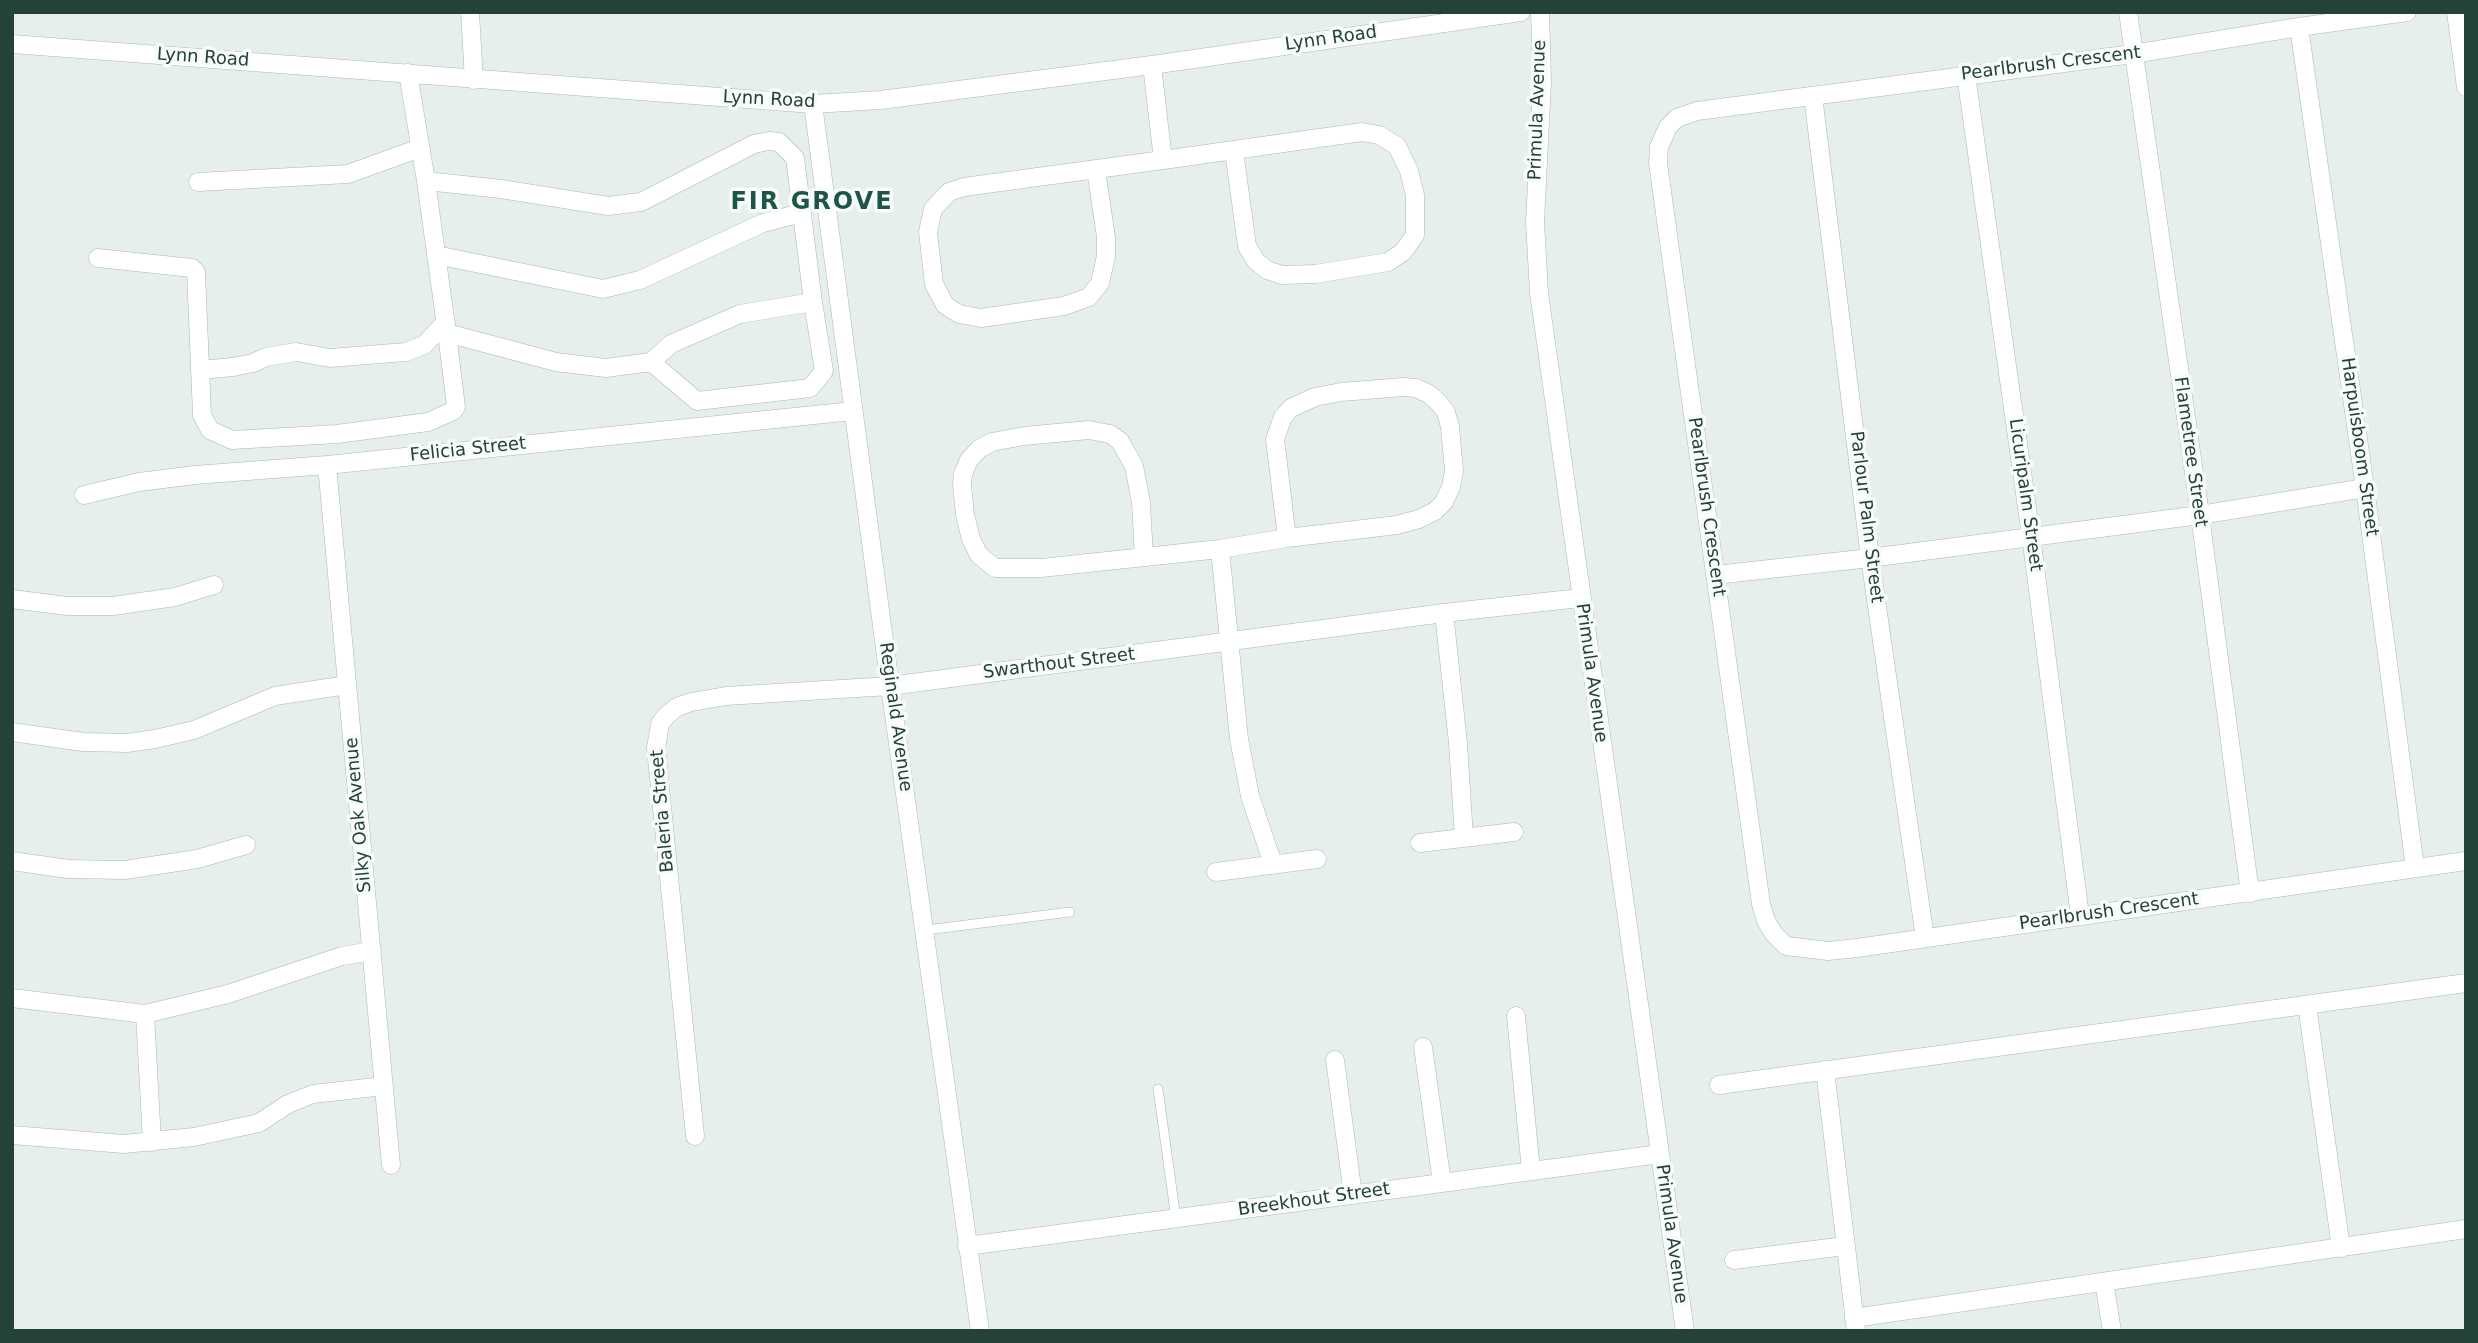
<!DOCTYPE html>
<html>
<head>
<meta charset="utf-8">
<style>
	body { margin:0 }
	#map { position:relative; width:2478px; height:1343px; overflow:hidden; background:#e6efeb; font-family:"DejaVu Sans",sans-serif }
	canvas { display:block }
	.frame { position:absolute; inset:0; border:14px solid #24423a; pointer-events:none }
</style>
</head>
<body>
<div id="map">
<canvas width="2478" height="1343"></canvas>
<div class="frame"></div>
</div>
<script>
const c = document.querySelector('canvas').getContext('2d');
c.lineJoin = 'round';
function toPath(rows) {
  const path = new Path2D();
  for (const r of rows) {
    path.moveTo(r[0], r[1]);
    for (let i = 2; i < r.length; i += 2) path.lineTo(r[i], r[i + 1]);
  }
  return path;
}
function strokePath(path, color, width, dash) {
  c.strokeStyle = color;
  c.lineWidth = width;
  c.lineCap = dash ? 'butt' : 'round';
  c.setLineDash(dash || []);
  c.stroke(path);
}
function write(font, color, halo, rows, align = 'center') {
  c.font = font + ' "DejaVu Sans",sans-serif';
  c.lineWidth = 7;
  c.setLineDash([]);
  c.textBaseline = 'middle';
  c.strokeStyle = halo;
  c.fillStyle = color;
  for (const [text, x, y, turn = 0] of rows) {
    c.save();
    c.translate(x, y);
    c.rotate((+turn || 0) * Math.PI / 180);
    c.textAlign = isNaN(turn) ? turn : align;
    if (halo) c.strokeText(text, 0, 0);
    c.fillText(text, 0, 0);
    c.restore();
  }
}
const service = toPath([
	[926,930,1070,912],
	[1158,1089,1176,1219]
]);
const minor = toPath([
	[470,12,474,80],
	[1540,12,1542,82,1535,222,1539,293,1685,1331],
	[2128,12,2200,515,2250,893],
	[2407,12,2299,27,2133,54,1697,111,1677,118,1668,127,1659,147,1658,163,1761,904,1766,921,1774,934,1786,946,1828,951,1857,948,2466,861],
	[2456,12,2466,87],
	[2299,27,2365,488,2415,868],
	[12,44,813,104,881,100,1152,65,1521,12],
	[1152,65,1163,160,1362,132,1379,135,1397,146,1409,171,1415,195,1415,235,1403,252,1388,262,1315,274,1282,275,1267,270,1256,261,1247,246,1234,151],
	[408,73,426,181,447,333,556,362,606,368,651,362,671,344,740,314,813,302,824,371,810,388,697,401,651,362],
	[1966,75,2031,536,2080,916],
	[1813,96,1870,558,1925,938],
	[813,104,890,686,980,1331],
	[1096,170,1106,237,1106,256,1100,283,1089,297,1064,306,981,318,959,314,945,305,934,284,928,232,933,209,949,192,964,187,1163,160],
	[426,181,501,189,608,206,641,202,754,144,769,141,779,142,795,158,813,302],
	[198,182,348,174,420,148],
	[436,255,603,289,640,280,763,223,801,213],
	[98,258,192,268,196,272,202,415,210,430,232,440,337,434,428,422,453,411,456,407,447,333],
	[200,370,233,367,253,363,266,357,296,352,330,358,406,352,424,345,446,322],
	[327,465,391,1165],
	[84,495,139,482,195,475,327,465,853,411],
	[1144,557,1141,503,1134,466,1120,441,1110,434,1089,430,1024,436,992,442,979,449,969,460,963,474,962,485,965,515,971,539,979,555,995,568,1041,568,1220,549],
	[1715,575,1870,558,2200,515,2365,488],
	[12,599,67,606,113,606,175,597,214,585],
	[1444,613,1458,743,1464,837],
	[12,732,83,742,127,743,155,739,194,730,275,696,347,685],
	[1420,843,1514,832],
	[12,861,68,869,125,870,197,859,246,845],
	[1273,864,1250,796,1239,739,1220,549,1287,538,1397,525,1419,519,1435,511,1444,502,1451,487,1454,471,1450,427,1446,412,1439,403,1429,394,1416,388,1403,387,1341,392,1315,397,1291,408,1283,417,1275,439,1287,538],
	[1216,872,1317,859],
	[12,998,145,1014,228,994,342,956,372,951],
	[2307,1005,2341,1248],
	[145,1014,152,1142],
	[1516,1016,1531,1171],
	[1423,1047,1442,1183],
	[1335,1060,1353,1195],
	[1825,1070,1856,1331],
	[1719,1085,2466,983],
	[12,1135,124,1144,194,1137,259,1123,288,1104,313,1094,384,1086],
	[695,1136,656,748,660,724,666,716,677,707,691,702,726,696,890,686,1444,613,1580,598],
	[967,1246,1660,1154],
	[1734,1260,1845,1246],
	[2104,1282,2112,1331],
	[1854,1318,2466,1229]
]);
strokePath(service, '#a8b8b2', 10);
strokePath(minor, '#a8b8b2', 19);
strokePath(service, '#fff', 9);
strokePath(minor, '#fff', 18);
write('18px', '#24423a', '#f7fbf9', [
	["Lynn Road",1331,39,-8],
	["Lynn Road",203,58,4],
	["Pearlbrush Crescent",2051,64,-7],
	["Lynn Road",769,100,3],
	["Primula Avenue",1538,110,-88],
	["Harpuisboom Street",2359,447,82],
	["Felicia Street",468,450,-6],
	["Flametree Street",2190,452,82],
	["Licuripalm Street",2025,495,82],
	["Pearlbrush Crescent",1706,507,82],
	["Parlour Palm Street",1866,517,83],
	["Swarthout Street",1059,664,-7],
	["Primula Avenue",1591,673,82],
	["Reginald Avenue",895,717,82],
	["Baleria Street",663,811,-95],
	["Silky Oak Avenue",359,815,-95],
	["Pearlbrush Crescent",2109,912,-8],
	["Breekhout Street",1314,1200,-8],
	["Primula Avenue",1671,1234,82]
]);
c.letterSpacing = '2px';
write('bold 24px', '#1f5548', '#f7fbf9', [
	["FIR GROVE",812,203]
]);
c.letterSpacing = '0px';
</script>
</body>
</html>
